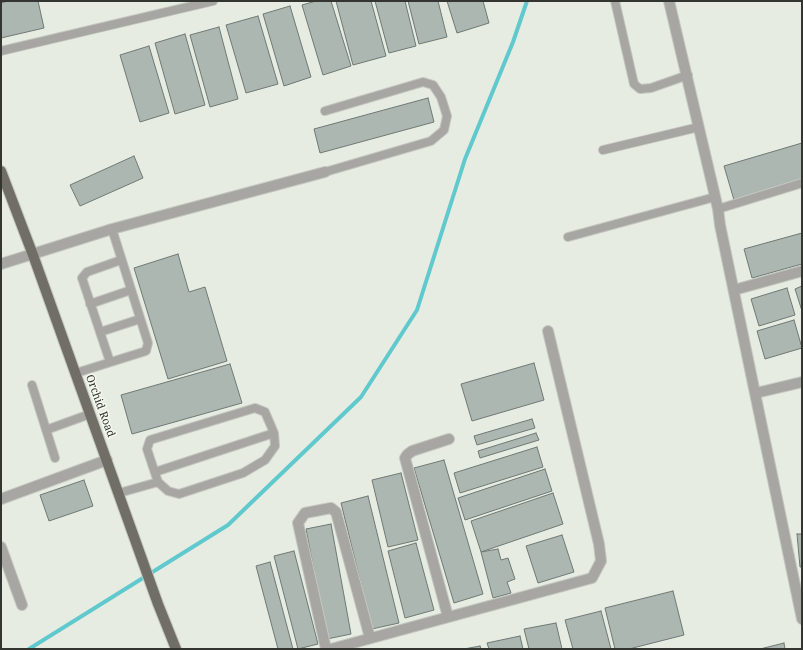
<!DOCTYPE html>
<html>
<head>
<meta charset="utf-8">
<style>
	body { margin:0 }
	#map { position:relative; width:803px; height:650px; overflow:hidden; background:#e7ece2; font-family:"Noto Serif",serif }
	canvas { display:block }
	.frame { position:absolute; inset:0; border:2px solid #333531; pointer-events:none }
</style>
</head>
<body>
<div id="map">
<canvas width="803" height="650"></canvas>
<div class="frame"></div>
</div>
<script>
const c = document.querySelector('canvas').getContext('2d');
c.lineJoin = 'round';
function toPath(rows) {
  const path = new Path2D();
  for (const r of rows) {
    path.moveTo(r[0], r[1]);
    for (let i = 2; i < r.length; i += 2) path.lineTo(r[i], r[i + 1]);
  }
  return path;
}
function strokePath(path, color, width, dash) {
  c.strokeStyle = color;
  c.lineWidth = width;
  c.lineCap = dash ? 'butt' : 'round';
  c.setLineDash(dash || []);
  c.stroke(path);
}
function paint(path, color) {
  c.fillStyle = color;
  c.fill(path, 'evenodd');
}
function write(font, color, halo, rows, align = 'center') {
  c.font = font + ' "Noto Serif",serif';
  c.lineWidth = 3;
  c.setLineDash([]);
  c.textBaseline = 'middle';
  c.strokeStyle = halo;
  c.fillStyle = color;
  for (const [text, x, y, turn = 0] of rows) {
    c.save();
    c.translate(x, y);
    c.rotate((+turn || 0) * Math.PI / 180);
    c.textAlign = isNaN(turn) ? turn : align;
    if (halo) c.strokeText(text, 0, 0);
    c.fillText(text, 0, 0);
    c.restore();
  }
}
strokePath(toPath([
	[29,649,228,525,361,397,417,310,465,159,513,42,527,1]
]), '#60c9cd', 4);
const building = toPath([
	[8,1,38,1,44,28,1,38,1,3,8,1],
	[316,1,331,1,351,66,323,75,302,5,316,1],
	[336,1,371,1,386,56,353,65,336,1],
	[375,1,405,1,416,46,389,53,375,1],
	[408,1,438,1,447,37,419,44,408,1],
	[447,1,483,1,489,23,457,33,447,1],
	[290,6,311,77,284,86,263,14,290,6],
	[258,16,278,84,246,93,226,25,258,16],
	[219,27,238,99,210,107,190,35,219,27],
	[185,34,205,105,175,114,155,43,185,34],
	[149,46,169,113,140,122,120,55,149,46],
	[428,98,434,122,320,153,314,129,428,98],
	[802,143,802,180,734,200,724,166,802,143],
	[134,156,143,178,80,206,70,185,134,156],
	[802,233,802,264,752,278,744,249,802,233],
	[178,254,189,292,205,287,227,361,168,379,134,268,178,254],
	[802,286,802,311,795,289,802,286],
	[787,288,795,315,759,326,751,299,787,288],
	[794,320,802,348,765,359,757,331,794,320],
	[534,363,544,400,472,421,461,384,534,363],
	[230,364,242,403,132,434,121,395,230,364],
	[532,419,535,428,477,445,474,436,532,419],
	[536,433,539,440,480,458,478,451,536,433],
	[537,447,543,467,460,493,454,473,537,447],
	[444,460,483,594,454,603,414,468,444,460],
	[545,469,552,491,465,520,458,498,545,469],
	[401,473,418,540,388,547,372,480,401,473],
	[84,480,93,506,49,521,40,495,84,480],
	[553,493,563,524,481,552,471,521,553,493],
	[368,496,399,623,372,629,341,503,368,496],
	[331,524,351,634,327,639,306,529,331,524],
	[797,534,802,534,802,567,800,567,797,534],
	[562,535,574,572,538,583,526,546,562,535],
	[416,543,434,610,405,618,388,551,416,543],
	[498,549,501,560,508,558,515,579,507,582,511,593,493,598,481,552,498,549],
	[294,551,318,644,298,649,274,556,294,551],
	[270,562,293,649,278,649,256,566,270,562],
	[673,591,684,635,629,649,615,649,605,608,673,591],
	[601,611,611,649,573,649,565,620,601,611],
	[556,623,562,649,529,649,524,629,556,623],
	[520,636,523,649,489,649,487,643,520,636],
	[784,643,785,649,760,649,784,643],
	[480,646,481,649,464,649,480,646]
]);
paint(building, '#acb7b1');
strokePath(building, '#6f7974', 1);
const service = toPath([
	[615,1,634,84,640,89,651,88,688,75],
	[1,51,213,1],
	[603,150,699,127],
	[325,172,431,141,444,130,447,116,441,97,433,85,423,82,325,111],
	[718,209,802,183],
	[568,237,715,197],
	[90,304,131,290],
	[100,332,140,319],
	[110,362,82,278,87,272,121,260],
	[76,373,146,351,148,343,112,229],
	[32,385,55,458],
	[46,430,90,414],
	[155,472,274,433,275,446,265,460,243,473,179,494,168,491,158,482],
	[119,493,158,482,147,449,150,440,255,408,265,412,274,433]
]);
const minor = toPath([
	[669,1,718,209,720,225,802,619],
	[1,264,112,229,325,172],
	[734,290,802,271],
	[756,393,802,382],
	[1,499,107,460],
	[1,547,22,605],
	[448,617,405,458,407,455,412,451,449,439],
	[326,649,298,523,305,513,331,508,336,512,370,638],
	[331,649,592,578,601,561,599,544,548,331]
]);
const primary = toPath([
	[1,171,33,255,158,604,176,649]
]);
strokePath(service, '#c3c7bf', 10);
strokePath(minor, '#c3c7bf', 12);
strokePath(primary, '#c3c7bf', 12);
strokePath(service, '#a7a6a2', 8);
strokePath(minor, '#a7a6a2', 10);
strokePath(primary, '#706e66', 10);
write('11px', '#333531', '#f4f9ef', [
	["Orchid Road",100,406,70]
]);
</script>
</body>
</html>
